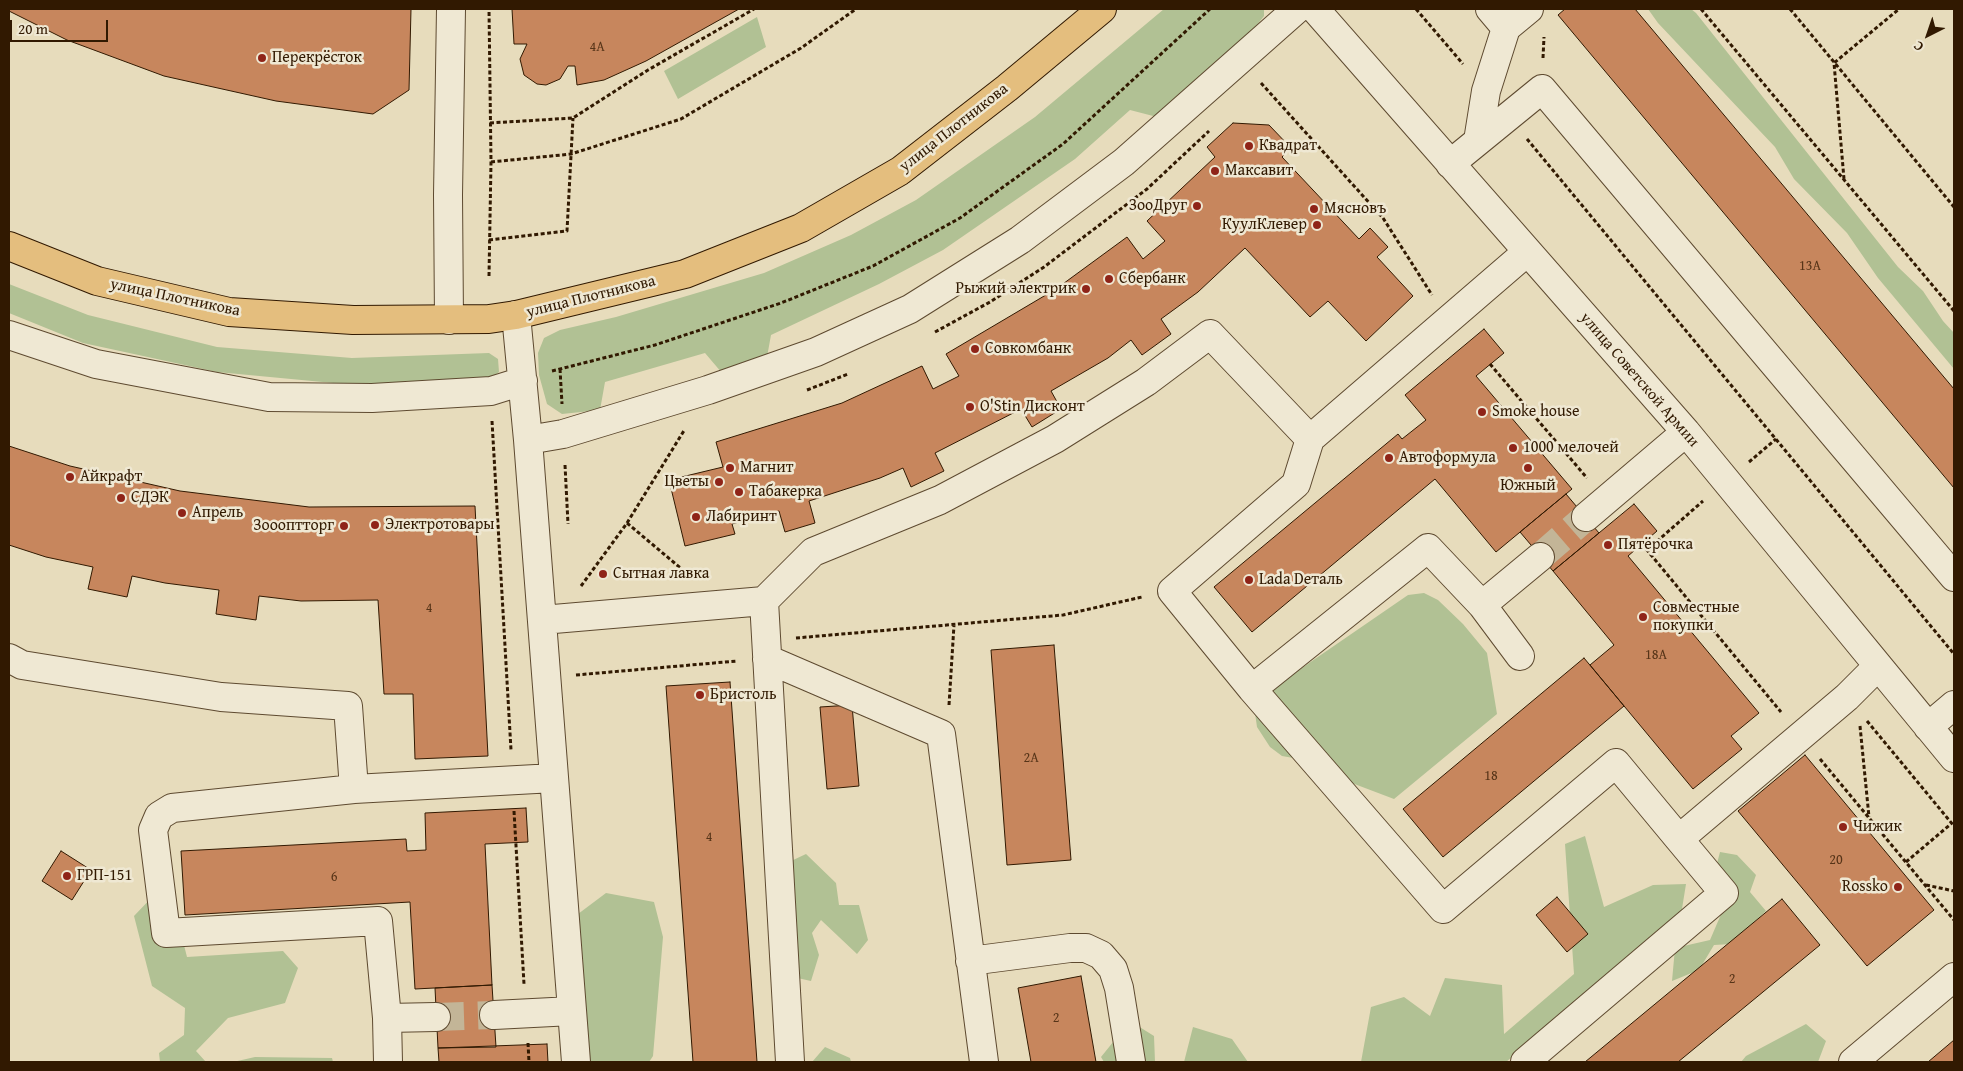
<!DOCTYPE html>
<html>
<head>
<meta charset="utf-8">
<style>
	body { margin:0 }
	#map { position:relative; width:1963px; height:1071px; overflow:hidden; background:#e7dcbc; font-family:"Gentium Book Plus",serif }
	canvas { display:block }
	.frame { position:absolute; inset:0; border:10px solid #311901; pointer-events:none }
	.north { position:absolute; left:1903px; top:10px; width:50px; height:50px; -webkit-text-stroke:4px #efe8d3; paint-order:stroke; rotate:221deg; font-size:14px; font-weight:700; line-height:20px; text-align:center; color:#311901 }
	.north::after { content:''; display:block; margin:auto; width:18px; height:22px; background:#311901; clip-path:polygon(50% 0,100% 100%,50% 72%,0 100%) }
	.scale { position:absolute; left:10px; top:20px; width:98px; height:22px; box-sizing:border-box; border:2px solid #311901; border-top:0; padding-left:6px; font-size:15px; line-height:18px; white-space:nowrap; color:#311901; -webkit-text-stroke:4px #efe8d3; paint-order:stroke }
</style>
</head>
<body>
<div id="map">
<canvas width="1963" height="1071"></canvas>
<div class="frame"></div>
<div class="north">С</div>
<div class="scale">20 m</div>
</div>
<script>
const c = document.querySelector('canvas').getContext('2d');
c.lineJoin = 'round';
function paint(path, color) {
  c.fillStyle = color;
  c.fill(path, 'evenodd');
}
function toPath(rows) {
  const path = new Path2D();
  for (const r of rows) {
    path.moveTo(r[0], r[1]);
    for (let i = 2; i < r.length; i += 2) path.lineTo(r[i], r[i + 1]);
  }
  return path;
}
function strokePath(path, color, width, dash) {
  c.strokeStyle = color;
  c.lineWidth = width;
  c.lineCap = dash ? 'butt' : 'round';
  c.setLineDash(dash || []);
  c.stroke(path);
}
function write(font, color, halo, rows, align = 'center') {
  c.font = font + ' "Gentium Book Plus",serif';
  c.lineWidth = 5;
  c.setLineDash([]);
  c.textBaseline = 'middle';
  c.strokeStyle = halo;
  c.fillStyle = color;
  for (const [text, x, y, turn = 0] of rows) {
    c.save();
    c.translate(x, y);
    c.rotate((+turn || 0) * Math.PI / 180);
    c.textAlign = isNaN(turn) ? turn : align;
    if (halo) c.strokeText(text, 0, 0);
    c.fillText(text, 0, 0);
    c.restore();
  }
}
paint(toPath([
	[1164,9,1264,9,1264,16,1249,35,1157,117,1130,110,1075,159,943,250,879,284,771,335,767,357,722,373,705,353,605,382,600,410,562,414,547,404,539,375,538,353,544,338,560,330,616,317,764,273,851,235,916,200,1035,117],
	[1648,9,1691,9,1696,13,1898,267,1923,291,1943,321,1954,333,1954,369,1878,278,1847,233,1794,179,1775,147,1658,23],
	[757,17,766,47,678,99,664,71],
	[9,284,88,315,217,347,352,358,489,353,498,359,499,372,490,379,365,386,217,372,83,343,9,313],
	[1424,593,1438,600,1463,624,1487,653,1497,714,1394,799,1336,777,1299,759,1282,756,1270,747,1257,727,1255,713,1264,694,1408,595],
	[1585,836,1604,907,1653,885,1686,884,1681,915,1506,1062,1361,1062,1371,1007,1404,997,1430,1016,1445,978,1502,985,1504,1034,1574,974,1565,844],
	[1720,852,1737,855,1756,875,1750,892,1766,911,1731,944,1714,945,1699,970,1672,981,1675,948,1710,940,1728,898,1714,875],
	[806,854,836,883,839,905,859,905,868,940,857,954,821,920,812,933,819,955,811,981,793,977,789,862],
	[606,893,654,902,663,937,653,1056,649,1062,587,1062,578,914],
	[155,894,173,902,187,957,283,951,298,968,285,1003,228,1018,196,1051,206,1062,160,1062,159,1053,184,1035,185,1008,152,986,134,916],
	[1130,1021,1154,1036,1155,1062,1104,1062,1101,1057],
	[1806,1024,1826,1041,1818,1062,1741,1062,1746,1056],
	[1193,1027,1232,1039,1248,1062,1184,1062],
	[825,1047,850,1058,851,1062,812,1062],
	[255,1057,332,1058,333,1062,233,1062]
]), '#b1c194');
const building = toPath([
	[9,9,411,9,409,90,373,114,276,101,164,76,67,40,9,11,9,9],
	[512,9,739,9,646,61,604,80,577,85,575,66,568,66,560,79,546,85,537,84,524,75,520,59,527,44,514,44,512,9],
	[1565,9,1635,9,1954,389,1954,488,1558,15,1565,9],
	[1233,123,1269,125,1291,148,1282,157,1359,239,1370,228,1388,247,1377,257,1413,296,1366,341,1328,301,1310,317,1245,248,1198,292,1161,319,1171,334,1142,355,1131,340,1108,358,1051,391,1061,409,1032,427,1021,409,935,453,944,471,911,487,903,468,880,478,809,501,815,523,785,532,779,511,732,524,735,534,685,546,669,480,723,467,716,442,842,403,922,366,933,389,959,376,946,354,1056,289,1127,237,1143,259,1165,241,1147,221,1215,157,1207,147,1233,123],
	[1484,329,1504,353,1476,376,1572,489,1496,552,1435,479,1252,632,1214,587,1398,434,1402,439,1426,420,1405,395,1484,329],
	[9,446,70,466,180,491,309,507,475,506,488,756,415,759,413,694,384,694,378,600,301,601,259,596,256,620,216,614,219,590,165,583,132,576,127,597,88,589,93,567,46,557,9,545,9,446],
	[1566,494,1599,533,1553,571,1520,532,1566,494],
	[1634,504,1657,531,1628,556,1759,713,1731,736,1742,749,1693,789,1590,665,1614,645,1553,571,1634,504],
	[1054,645,1071,860,1007,865,991,650,1054,645],
	[1584,658,1624,706,1443,857,1403,809,1584,658],
	[730,682,757,1062,693,1062,666,686,730,682],
	[852,705,859,786,827,789,820,707,852,705],
	[1805,755,1934,910,1867,966,1738,811,1805,755],
	[526,808,528,842,485,844,492,985,415,989,410,902,185,915,181,851,406,839,407,851,426,850,425,813,526,808],
	[61,851,91,870,72,900,42,881,61,851],
	[1557,897,1588,934,1567,952,1536,915,1557,897],
	[1782,899,1820,945,1678,1062,1585,1062,1782,899],
	[1081,976,1096,1062,1031,1062,1018,988,1081,976],
	[492,985,496,1047,438,1048,435,988,492,985],
	[1954,1040,1954,1062,1928,1062,1954,1040],
	[547,1044,548,1062,439,1062,438,1048,547,1044]
]);
paint(building, '#c7865d');
strokePath(building, '#311901', 1);
strokePath(toPath([
	[1540,557,1586,517],
	[436,1017,494,1015]
]), '#c3b597', 28, [28, 14]);
const minor = toPath([
	[1315,9,1686,432,1954,758],
	[1490,9,1506,28],
	[1478,141,1486,91,1506,28,1529,9],
	[1450,164,1542,89,1954,577],
	[516,315,528,440,576,1062],
	[449,320,448,195,451,9],
	[9,335,96,364,269,397,372,398,491,391,523,381],
	[1310,439,1296,484,1172,591,1252,689,1428,548,1482,605,1520,656],
	[528,440,563,434,708,390,816,352,910,309,1020,240,1124,162,1297,9],
	[1586,517,1686,432],
	[764,601,790,1062],
	[1482,605,1540,557],
	[542,620,764,601,813,552,940,500,1055,439,1146,382,1210,334,1310,439,1527,252],
	[9,658,22,665,221,697,348,706,354,789,554,778],
	[767,659,941,734,984,1062],
	[1252,689,1443,909,1616,763,1679,839],
	[1928,727,1954,705],
	[354,789,172,808,159,816,153,830,166,933,378,921,387,1018,436,1017],
	[970,961,1070,948,1086,948,1101,955,1113,969,1119,988,1131,1062],
	[494,1015,572,1011],
	[387,1018,388,1062],
	[1525,1062,1724,893,1679,839,1847,697,1877,667],
	[1853,1062,1954,977]
]);
const major = toPath([
	[9,246,97,281,229,312,353,320,489,319,516,315,685,274,801,228,900,171,1007,88,1102,9]
]);
strokePath(minor, '#5e4a30', 30);
strokePath(major, '#311901', 30);
strokePath(toPath([
	[1416,9,1463,64],
	[1701,9,1954,311],
	[1790,9,1954,207],
	[1543,58,1544,37],
	[1261,83,1383,218,1432,295],
	[490,123,573,118,648,70,754,9],
	[1527,139,1954,654],
	[491,162,571,154,681,119,801,48,856,9],
	[1844,179,1834,63,1899,9],
	[489,240,567,231,573,118],
	[489,276,491,162,489,9],
	[935,332,990,302,1044,267,1147,189,1209,131],
	[1490,364,1587,478],
	[560,369,562,404],
	[552,371,655,345,781,303,873,266,960,218,1063,144,1210,9],
	[807,390,848,374],
	[492,421,511,750],
	[1749,462,1776,439],
	[565,465,568,524],
	[627,523,690,576],
	[1642,544,1781,712],
	[1647,550,1703,501],
	[581,586,627,523,685,429],
	[796,638,1063,615,1142,597],
	[576,675,737,661],
	[949,705,954,625],
	[1867,721,1954,826],
	[1860,726,1869,817],
	[1820,759,1954,920],
	[514,811,524,984],
	[1906,862,1952,823],
	[1926,885,1954,891],
	[528,1043,529,1062]
]), '#311901', 3, [4, 2.5]);
strokePath(minor, '#efe8d3', 28);
strokePath(major, '#e4be7e', 28);
for (const [x, y, r, color] of [
	[262,58,5,"#8f2418"],
	[1249,146,5,"#8f2418"],
	[1215,171,5,"#8f2418"],
	[1197,206,5,"#8f2418"],
	[1314,209,5,"#8f2418"],
	[1317,225,5,"#8f2418"],
	[1109,279,5,"#8f2418"],
	[1086,289,5,"#8f2418"],
	[975,349,5,"#8f2418"],
	[970,407,5,"#8f2418"],
	[1482,412,5,"#8f2418"],
	[1513,448,5,"#8f2418"],
	[1389,458,5,"#8f2418"],
	[730,468,5,"#8f2418"],
	[1528,468,5,"#8f2418"],
	[70,477,5,"#8f2418"],
	[719,482,5,"#8f2418"],
	[739,492,5,"#8f2418"],
	[121,498,5,"#8f2418"],
	[182,513,5,"#8f2418"],
	[696,517,5,"#8f2418"],
	[375,525,5,"#8f2418"],
	[344,526,5,"#8f2418"],
	[1608,545,5,"#8f2418"],
	[603,574,5,"#8f2418"],
	[1249,580,5,"#8f2418"],
	[1643,617,5,"#8f2418"],
	[700,695,5,"#8f2418"],
	[1843,827,5,"#8f2418"],
	[67,876,5,"#8f2418"],
	[1898,887,5,"#8f2418"]
]) {
  const dot = new Path2D();
  dot.arc(x, y, r, 0, 2 * Math.PI);
  c.fillStyle = color;
  c.fill(dot);
  strokePath(dot, '#efe8d3', 2);
}
write('14px', '#563418', null, [
	["4А",597,47],
	["13А",1810,266],
	["4",429,608],
	["18А",1656,655],
	["2А",1031,758],
	["18",1491,776],
	["4",709,837],
	["20",1836,860],
	["6",334,877],
	["2",1732,979],
	["2",1056,1018]
]);
write('16px', '#311901', '#efe8d3', [
	["Перекрёсток",272,58],
	["Квадрат",1259,146],
	["Максавит",1225,171],
	["ЗооДруг",1187,206,"right"],
	["Мясновъ",1324,209],
	["КуулКлевер",1307,225,"right"],
	["Сбербанк",1119,279],
	["Рыжий электрик",1076,289,"right"],
	["Совкомбанк",985,349],
	["O'Stin Дисконт",980,407],
	["Smoke house",1492,412],
	["1000 мелочей",1523,448],
	["Автоформула",1399,458],
	["Магнит",740,468],
	["Айкрафт",80,477],
	["Цветы",709,482,"right"],
	["Южный",1528,486,"center"],
	["Табакерка",749,492],
	["СДЭК",131,498],
	["Апрель",192,513],
	["Лабиринт",706,517],
	["Электротовары",385,525],
	["Зоооптторг",334,526,"right"],
	["Пятёрочка",1618,545],
	["Сытная лавка",613,574],
	["Lada Dеталь",1259,580],
	["Совместные",1653,608],
	["покупки",1653,626],
	["Бристоль",710,695],
	["Чижик",1853,827],
	["ГРП-151",77,876],
	["Rossko",1888,887,"right"]
], 'left');
write('16px', '#311901', '#efe8d3', [
	["улица Плотникова",954,128,-38],
	["улица Плотникова",591,297,-14],
	["улица Плотникова",175,298,12],
	["улица Советской Армии",1639,380,49]
]);
</script>
</body>
</html>
